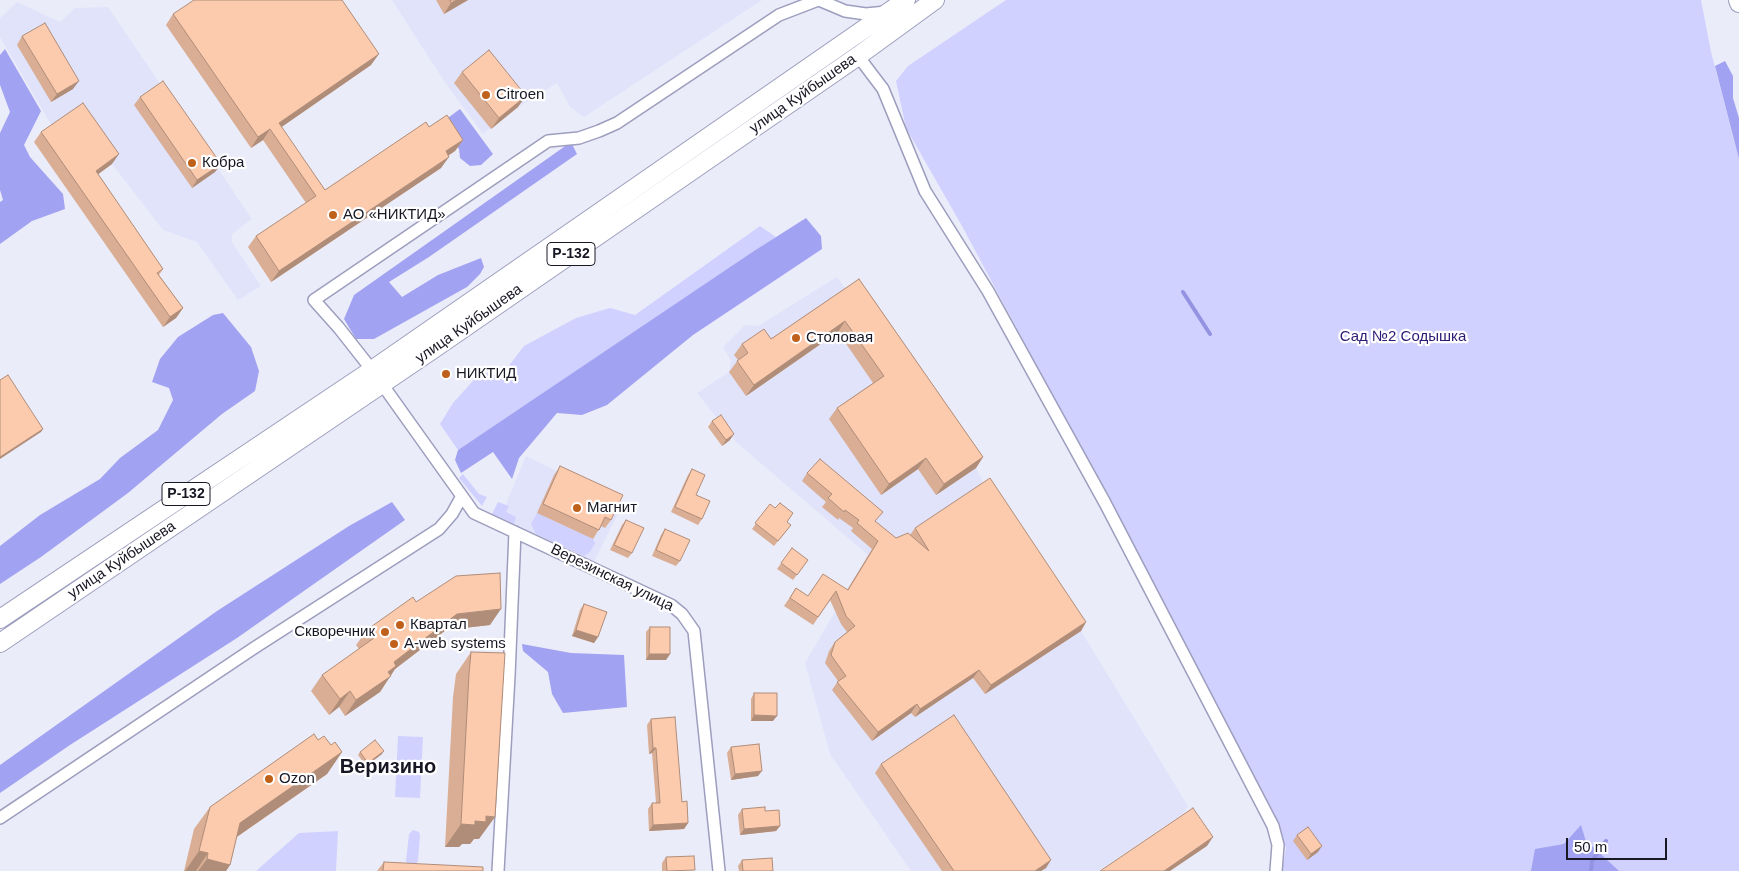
<!DOCTYPE html>
<html>
<head>
<meta charset="utf-8">
<style>
	body { margin:0 }
	#map { position:relative; width:1739px; height:871px; overflow:hidden; background:#ebecf9; font-family:Arial,sans-serif }
	canvas { display:block }
	.scale { position:absolute; left:1566px; top:838px; width:101px; height:22px; box-sizing:border-box; border:2px solid #181824; border-top:0; padding-left:6px; font-size:15px; line-height:18px; white-space:nowrap; color:#181824; -webkit-text-stroke:4px #fff; paint-order:stroke }
</style>
</head>
<body>
<div id="map">
<canvas width="1739" height="871"></canvas>
<div class="scale">50 m</div>
</div>
<script>
const c = document.querySelector('canvas').getContext('2d');
c.lineJoin = 'round';
function paint(path, color) {
  c.fillStyle = color;
  c.fill(path, 'evenodd');
}
function toPath(rows) {
  const path = new Path2D();
  for (const r of rows) {
    path.moveTo(r[0], r[1]);
    for (let i = 2; i < r.length; i += 2) path.lineTo(r[i], r[i + 1]);
  }
  return path;
}
function strokePath(path, color, width, dash) {
  c.strokeStyle = color;
  c.lineWidth = width;
  c.lineCap = dash ? 'butt' : 'round';
  c.setLineDash(dash || []);
  c.stroke(path);
}
function write(font, color, halo, rows, align = 'center') {
  c.font = font + ' Arial,sans-serif';
  c.lineWidth = 4.5;
  c.setLineDash([]);
  c.textBaseline = 'middle';
  c.strokeStyle = halo;
  c.fillStyle = color;
  for (const [text, x, y, turn = 0] of rows) {
    c.save();
    c.translate(x, y);
    c.rotate((+turn || 0) * Math.PI / 180);
    c.textAlign = isNaN(turn) ? turn : align;
    if (halo) c.strokeText(text, 0, 0);
    c.fillText(text, 0, 0);
    c.restore();
  }
}
paint(toPath([
	[392,0,762,0,584,117,570,107,557,83,518,107,483,134,444,81],
	[17,2,60,22,75,8,108,7,252,219,232,234,232,242,261,286,238,300,197,242,163,230,112,164,77,113,53,128,0,37,0,18],
	[837,277,976,468,985,487,1081,631,1188,806,1184,813,1098,871,911,871,830,754,805,663,868,555,736,442,697,393,729,372,731,361,723,347,745,325,758,326],
	[526,456,623,503,594,562,500,518]
]), '#e1e3fb');
paint(toPath([
	[1006,0,1701,0,1711,52,1739,159,1739,871,1282,871,1286,848,1267,804,1172,619,962,226,906,128,896,81,908,66],
	[760,226,776,237,458,450,440,424,453,403,481,372,501,376,524,346,576,318,610,308,635,315],
	[463,474,479,494,487,497,482,506,459,478],
	[498,502,509,506,506,512,516,517,514,524,492,514],
	[537,513,593,539,595,543,590,552,584,556,536,534,531,524],
	[398,736,423,737,420,798,395,797],
	[413,830,419,832,420,835,418,861,416,864,407,863,406,861,409,834],
	[338,831,336,871,256,871,299,833]
]), '#d0d1ff');
paint(toPath([
	[5,49,41,111,24,145,30,157,63,194,65,209,32,221,0,244,0,202,3,200,0,190,0,133,10,112,0,85,0,55],
	[1725,61,1733,76,1733,98,1739,118,1739,159,1715,66],
	[460,109,493,154,481,165,470,166,460,158,459,149,441,123],
	[571,142,577,154,429,257,389,282,402,297,438,275,481,258,484,267,480,274,467,287,374,339,356,339,344,319,354,295],
	[806,218,821,236,822,249,693,335,607,405,582,415,557,413,519,458,512,479,493,452,461,473,455,460,458,450,754,251],
	[223,313,251,347,259,371,255,391,222,414,128,493,41,557,0,584,0,546,40,515,100,479,120,458,158,430,173,400,169,388,152,382,160,359,178,337,213,315],
	[392,502,405,520,237,638,70,745,0,793,0,765,217,611,349,526],
	[522,644,571,653,624,655,627,707,563,713,552,694,548,672,523,651],
	[1581,825,1587,845,1592,846,1619,871,1531,871,1535,849,1564,844]
]), '#a2a2f2');
strokePath(toPath([
	[1183,292,1210,334],
	[1591,871,1592,861,1606,841]
]), '#9493e2', 4);
const minor = toPath([
	[819,0,845,11,866,14,886,12],
	[858,56,883,89,925,191,988,291,1105,503,1273,826,1278,845,1276,871],
	[0,818,254,648,439,529,452,514,462,496],
	[498,871,509,676,515,532],
	[719,871,694,631,682,614,671,605,474,513,372,370,339,328,314,300,548,141,579,138,599,131,617,123,779,15,818,0]
]);
const primary = toPath([
	[1738,0,1739,3]
]);
const trunk = toPath([
	[0,619,372,370,906,0],
	[0,643,432,350,858,56,935,0]
]);
strokePath(minor, '#9d9ebe', 14);
strokePath(primary, '#9d9ebe', 20);
strokePath(trunk, '#9d9ebe', 20);
strokePath(minor, '#fff', 11);
strokePath(primary, '#fff', 18);
strokePath(trunk, '#fff', 18);
paint(toPath([
	[436,0,468,0,444,14],
	[173,14,371,65,281,127,325,190,429,127,463,140,455,151,448,156,441,168,271,282,248,247,256,236,306,203,263,140,251,148,166,25],
	[22,36,73,89,51,102,17,45],
	[462,72,518,107,491,129,454,83],
	[140,97,221,164,215,172,192,188,134,105],
	[41,132,112,164,98,174,163,269,159,275,183,308,176,318,163,327,34,142],
	[859,279,983,457,976,468,936,495,918,469,881,495,829,419,837,408,873,383,838,332,746,396,729,372,738,360,734,355,742,344,771,339],
	[712,421,730,440,722,446,708,427],
	[560,466,611,520,605,528,601,526,593,539,537,513,554,475],
	[692,469,696,495,702,519,698,525,671,512,688,475],
	[807,473,876,522,896,538,910,535,915,528,1086,622,1081,631,985,694,973,678,915,717,911,713,872,741,832,690,838,681,825,663,829,651,835,642,847,632,841,624,830,600,813,625,784,606,796,588,808,596,847,590,872,549,851,531,853,528,839,518,838,520,822,507,826,502,802,481],
	[770,504,787,522,787,530,774,546,752,529],
	[626,520,632,553,628,558,610,550,622,525],
	[665,529,680,561,676,566,652,556,661,535],
	[792,548,808,560,793,580,777,569],
	[416,602,490,625,446,630,395,669,380,692,345,716,339,707,329,715,311,691,322,675,359,649,356,645,368,629],
	[584,604,598,637,594,643,572,636,580,610],
	[650,627,670,654,666,660,646,660,646,632],
	[471,652,479,839,474,839,470,844,462,844,459,847,445,847,453,697,456,674],
	[754,693,773,721,751,721,751,699],
	[651,719,682,802,688,823,684,829,649,831,648,809,652,803,656,803,652,753,649,754,647,725],
	[318,740,331,745,342,752,327,774,237,837,230,865,226,871,184,871,194,829,210,807],
	[731,747,758,776,731,780,727,753],
	[360,752,382,754,366,766,358,755],
	[881,764,1046,868,1041,871,942,871,875,773],
	[742,809,765,811,780,826,776,831,740,835,738,815],
	[1297,835,1318,852,1307,860,1293,841],
	[666,857,695,870,662,871,662,863],
	[742,860,773,871,739,871,738,866],
	[384,862,483,871,377,871]
]), '#d9ae95');
paint(toPath([
	[457,0,468,0,444,14,451,3],
	[379,54,371,65,273,133,279,123],
	[79,81,73,89,51,102,57,94],
	[526,96,518,107,491,129,499,118],
	[270,129,263,140,251,148,258,137],
	[463,140,455,151,438,162,446,151],
	[119,154,112,164,89,181,96,171],
	[449,157,441,168,271,282,279,271],
	[221,164,215,172,192,188,197,180],
	[183,308,176,318,163,327,170,317],
	[845,321,838,332,746,396,754,385],
	[43,429,41,432,0,459,0,457],
	[734,434,730,440,722,446,726,440],
	[983,457,976,468,936,495,944,484],
	[926,458,918,469,881,495,889,484],
	[501,609,490,625,446,630,395,669,380,692,345,716,356,700,394,662,457,614],
	[1086,622,1081,631,985,694,991,685],
	[576,630,598,637,594,643,572,636],
	[649,654,670,654,666,660,646,660],
	[979,670,973,678,915,717,920,709],
	[350,691,339,707,329,715,340,699],
	[917,704,911,713,872,741,878,732],
	[754,715,777,716,773,721,751,721],
	[653,748,656,748,652,753,649,754],
	[384,751,382,754,366,766,368,763],
	[342,752,327,774,225,845,240,823],
	[762,771,758,776,731,780,735,774],
	[486,816,495,817,479,839,474,839,470,844,462,844,459,847,445,847,461,824,475,821],
	[688,823,684,829,649,831,653,825],
	[780,826,776,831,740,835,744,829],
	[1213,837,1207,846,1170,871,1164,871],
	[1322,846,1318,852,1307,860,1311,854],
	[199,851,208,853,196,871,185,871],
	[207,859,230,865,226,871,198,871],
	[1051,860,1046,868,1041,871,1035,871]
]), '#b08d79');
const building = toPath([
	[194,0,342,0,379,54,279,123,325,190,426,122,429,127,447,115,463,140,446,151,449,157,279,271,256,236,316,196,270,129,258,137,173,14,194,0],
	[450,0,457,0,451,3,450,0],
	[45,23,79,81,57,94,22,36,45,23],
	[489,50,526,96,499,118,462,72,489,50],
	[163,81,221,164,197,180,140,97,163,81],
	[83,103,119,154,96,171,163,269,157,273,183,308,170,317,41,132,83,103],
	[859,279,983,457,944,484,926,458,889,484,837,408,884,376,845,321,754,385,737,361,748,353,742,344,764,329,771,339,859,279],
	[8,375,43,429,0,457,0,380,8,375],
	[721,415,734,434,726,440,712,421,721,415],
	[820,459,883,512,875,521,896,538,908,533,929,551,915,528,990,478,1086,622,991,685,979,670,920,709,917,704,878,732,837,682,846,676,831,655,835,642,855,626,846,616,836,591,818,617,790,598,796,588,808,596,823,574,848,590,878,541,857,523,859,520,845,510,844,512,828,498,832,494,807,473,820,459],
	[560,466,623,495,611,520,605,517,599,530,543,504,560,466],
	[692,469,705,475,696,495,710,501,702,519,675,507,692,469],
	[780,503,793,513,787,522,791,525,778,541,755,523,770,504,775,508,780,503],
	[626,520,644,528,632,553,614,545,626,520],
	[665,529,690,540,680,561,656,550,665,529],
	[792,548,808,560,797,575,781,563,792,548],
	[500,573,501,609,457,614,394,662,396,666,388,672,391,676,356,700,350,691,340,699,322,675,374,638,368,629,413,597,416,602,456,576,500,573],
	[584,604,607,612,598,637,576,630,584,604],
	[650,627,670,627,670,654,649,654,650,627],
	[471,652,505,653,495,817,486,816,486,822,475,821,475,825,461,824,469,674,471,652],
	[754,693,777,693,777,716,754,715,754,693],
	[954,715,1051,860,1035,871,954,871,881,764,954,715],
	[675,717,682,802,687,801,688,823,653,825,652,803,660,803,656,748,653,748,651,719,675,717],
	[314,734,318,740,324,736,331,745,335,742,342,752,240,823,230,865,207,859,208,853,199,851,210,807,314,734],
	[375,740,384,751,368,763,360,752,375,740],
	[759,744,762,771,735,774,731,747,759,744],
	[765,807,765,811,779,810,780,826,744,829,742,809,765,807],
	[1193,808,1213,837,1164,871,1100,871,1193,808],
	[1308,827,1322,846,1311,854,1297,835,1308,827],
	[694,856,695,870,667,871,666,857,694,856],
	[772,858,773,871,743,871,742,860,772,858],
	[384,862,483,867,483,871,383,871,384,862]
]);
paint(building, '#fccaad');
strokePath(building, '#b08d79', 1);
for (const [x, y, r, color] of [
	[486,95,5,"#c0611b"],
	[192,163,5,"#c0611b"],
	[333,215,5,"#c0611b"],
	[796,338,5,"#c0611b"],
	[446,374,5,"#c0611b"],
	[577,508,5,"#c0611b"],
	[400,625,5,"#c0611b"],
	[385,632,5,"#c0611b"],
	[394,644,5,"#c0611b"],
	[269,779,5,"#c0611b"]
]) {
  const dot = new Path2D();
  dot.arc(x, y, r, 0, 2 * Math.PI);
  c.fillStyle = color;
  c.fill(dot);
  strokePath(dot, '#fff', 2);
}
for (const [x, y, w] of [
	[571,254,48],
	[186,494,48]
]) {
  const box = new Path2D();
  box.roundRect(x - w / 2, y - 11.5, w, 23, 4);
  c.fillStyle = '#fff';
  c.fill(box);
  strokePath(box, '#181824', 1);
}
write('bold 14px', '#181824', null, [
	["Р-132",571,254],
	["Р-132",186,494]
]);
write('15px', '#181824', '#fff', [
	["улица Куйбышева",803,94,-35],
	["улица Куйбышева",469,324,-35],
	["улица Куйбышева",122,560,-34],
	["Верезинская улица",612,578,26]
]);
write('15px', '#181824', '#fff', [
	["Citroen",496,95],
	["Кобра",202,163],
	["АО «НИКТИД»",343,215],
	["Столовая",806,338],
	["НИКТИД",456,374],
	["Магнит",587,508],
	["Квартал",410,625],
	["Скворечник",375,632,"right"],
	["A-web systems",404,644],
	["Ozon",279,779]
], 'left');
write('15px', '#2d1a75', '#fff', [
	["Сад №2 Содышка",1403,337]
]);
write('bold 20px', '#181824', '#fff', [
	["Веризино",388,767]
]);
</script>
</body>
</html>
